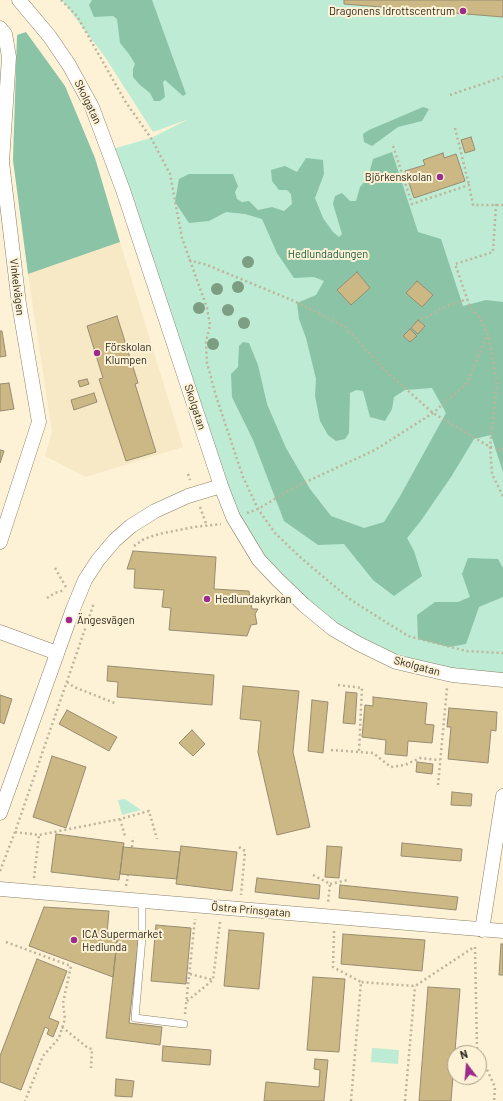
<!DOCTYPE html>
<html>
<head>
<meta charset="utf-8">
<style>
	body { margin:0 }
	#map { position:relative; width:503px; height:1101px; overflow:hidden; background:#fdf2d6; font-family:Barlow,sans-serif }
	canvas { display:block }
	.north { position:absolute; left:447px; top:1045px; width:40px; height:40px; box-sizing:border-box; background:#fdf2d6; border:1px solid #a9a08b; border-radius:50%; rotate:344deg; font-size:11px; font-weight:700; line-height:16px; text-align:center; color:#2a261b }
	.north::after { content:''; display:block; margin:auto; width:14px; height:18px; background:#9c2c8b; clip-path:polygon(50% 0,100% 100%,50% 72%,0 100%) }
</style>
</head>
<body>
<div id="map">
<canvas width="503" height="1101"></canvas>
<div class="north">N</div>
</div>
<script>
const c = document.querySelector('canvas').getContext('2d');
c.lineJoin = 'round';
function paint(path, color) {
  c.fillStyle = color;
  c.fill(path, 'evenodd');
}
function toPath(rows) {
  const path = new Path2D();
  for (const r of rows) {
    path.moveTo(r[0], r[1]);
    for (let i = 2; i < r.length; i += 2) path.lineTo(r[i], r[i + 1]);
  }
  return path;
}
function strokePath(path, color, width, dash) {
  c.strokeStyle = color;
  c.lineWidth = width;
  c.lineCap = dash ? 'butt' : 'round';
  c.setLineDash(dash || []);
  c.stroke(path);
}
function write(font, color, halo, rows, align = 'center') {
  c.font = font + ' Barlow,sans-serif';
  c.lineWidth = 4;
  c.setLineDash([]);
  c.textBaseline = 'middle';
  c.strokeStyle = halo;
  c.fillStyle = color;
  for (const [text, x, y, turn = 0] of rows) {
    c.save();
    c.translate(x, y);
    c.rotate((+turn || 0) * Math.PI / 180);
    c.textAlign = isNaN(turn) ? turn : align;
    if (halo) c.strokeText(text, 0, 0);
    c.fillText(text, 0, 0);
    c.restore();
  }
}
paint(toPath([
	[120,242,183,447,86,477,45,456,52,432,28,274]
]), '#f7e9c5');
paint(toPath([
	[62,0,344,0,344,4,503,17,503,680,396,662,304,605,233,517,109,150,151,138,189,119,153,132,105,57],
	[125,799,141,810,122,815,118,800],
	[372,1048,399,1050,398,1064,371,1062]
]), '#beebd3');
paint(toPath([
	[92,0,152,0,186,94,183,96,165,80,163,82,165,97,160,101,154,101,150,93,140,85,133,77,133,69,135,64,129,54,120,43,117,19,113,16,94,17,89,5],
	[26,32,65,86,95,158,120,242,28,274,13,160,17,35],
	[423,107,429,109,422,121,398,127,372,146,364,142,363,134,369,130],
	[392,152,418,232,441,239,463,306,486,300,503,302,503,472,491,435,474,439,451,477,420,522,407,538,414,551,422,576,394,596,373,580,344,544,318,545,284,521,253,440,232,397,231,374,238,367,239,346,243,342,249,343,258,365,267,404,286,448,310,489,331,516,364,528,384,522,399,498,446,413,432,388,405,390,394,397,392,409,385,421,370,417,363,391,356,390,350,393,349,433,345,439,336,441,328,435,320,421,315,396,316,379,306,338,299,319,297,303,316,295,324,281,314,277,294,278,277,253,262,219,245,214,226,212,209,221,189,223,175,202,179,179,189,174,233,174,238,186,235,192,237,199,242,202,249,201,258,210,272,207,284,211,292,204,291,194,287,190,279,190,272,181,271,170,285,166,297,172,306,158,323,160,324,174,315,198,323,218,333,232,339,237,342,234,333,204,335,196,342,193,350,201,356,201,360,187,368,178,373,159],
	[468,558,498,559,503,568,503,597,479,607,466,644,449,647,418,639,417,615,435,602,458,602,470,597,462,574]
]), '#8ac3a6');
const building = toPath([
	[344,0,503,0,503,17,344,4,344,0],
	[471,137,475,150,465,153,461,140,471,137],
	[443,153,444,158,456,154,465,181,414,198,405,171,425,165,423,160,443,153],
	[357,272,370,288,351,305,337,290,357,272],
	[417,281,433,295,422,307,406,293,417,281],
	[117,316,138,383,135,384,156,452,126,461,99,379,103,378,87,326,117,316],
	[418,320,425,326,418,334,411,328,418,320],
	[410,329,417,336,410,342,403,336,410,329],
	[0,331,2,331,6,356,0,357,0,331],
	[87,379,89,384,80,387,78,381,87,379],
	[9,383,14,409,0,411,0,384,9,383],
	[94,393,97,402,74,410,71,400,94,393],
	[0,450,4,451,0,463,0,450],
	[133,551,216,557,214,589,249,591,252,609,258,609,255,614,257,624,251,625,247,636,169,630,171,608,162,607,164,590,134,588,135,569,127,569,133,551],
	[108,666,214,675,212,705,117,697,118,682,107,681,108,666],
	[243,686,299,691,293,752,310,827,277,835,258,752,261,721,240,719,243,686],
	[346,692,357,693,355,724,343,723,346,692],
	[0,695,12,699,4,724,0,722,0,695],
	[373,697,427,703,425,724,434,725,432,743,408,741,407,756,385,754,386,740,362,737,365,705,373,706,373,697],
	[312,700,328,702,323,753,308,751,312,700],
	[449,708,497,712,496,731,491,730,488,763,448,759,451,727,447,727,449,708],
	[67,710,117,737,109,751,59,724,67,710],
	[192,730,205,744,193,756,179,743,192,730],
	[52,756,86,767,66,828,33,817,52,756],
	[417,762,433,764,432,774,416,772,417,762],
	[452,792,472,794,471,806,451,805,452,792],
	[56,834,124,843,119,880,51,872,56,834],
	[402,843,462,849,461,861,401,856,402,843],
	[181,846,237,852,232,891,176,884,181,846],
	[327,846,342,847,339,878,325,877,327,846],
	[123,847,180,852,177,879,120,874,123,847],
	[257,878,320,885,319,899,255,892,257,878],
	[340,885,458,897,456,910,339,898,340,885],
	[44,907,109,911,107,934,118,933,113,977,29,946,44,907],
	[156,925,191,928,186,984,151,981,156,925],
	[229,930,264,933,259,989,224,986,229,930],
	[118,933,139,936,129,1023,162,1027,160,1045,106,1038,118,933],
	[343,934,425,940,422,971,341,964,343,934],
	[501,944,503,944,503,975,499,975,501,944],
	[37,959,67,971,49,1018,59,1022,53,1037,47,1034,49,1029,45,1027,21,1090,0,1082,0,1056,37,959],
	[313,977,345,979,339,1052,307,1050,313,977],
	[428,987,460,989,451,1101,419,1101,428,987],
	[163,1046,211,1050,210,1065,162,1061,163,1046],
	[315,1059,328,1060,324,1101,264,1101,266,1082,319,1087,320,1070,314,1069,315,1059],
	[116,1079,134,1081,132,1097,115,1096,116,1079]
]);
paint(building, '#ccb884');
strokePath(building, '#978c72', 1);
const lane = toPath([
	[142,901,142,938,135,1018,184,1024]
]);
const street = toPath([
	[19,0,50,37,69,65,92,107,123,190,221,486,233,517,259,560,278,580,304,605,333,629,359,644,396,662,452,675,503,680],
	[0,28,5,34,9,57,2,162,19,304,39,422,0,542],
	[0,632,57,653],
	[0,813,73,609,85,580,98,560,115,540,131,526,155,511,188,496,221,486],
	[0,889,503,931],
	[482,930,503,796]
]);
strokePath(lane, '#8b8167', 8);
strokePath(street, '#8b8167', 15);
strokePath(toPath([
	[61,0,77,16,125,101,151,138,170,174,182,238,207,308,210,325,206,342,207,363,216,396,243,477,258,509,275,533,301,558,351,600,408,636,466,651,503,653],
	[450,95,503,77],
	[455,128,469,185],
	[393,146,412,204,469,185,473,205,503,205],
	[496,204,493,252,455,264,470,307,479,317,488,334,497,382,490,447,492,474,503,496],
	[189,260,207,265,294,301,344,326,388,373,433,413,490,447,503,450],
	[421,319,431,315,442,308,467,299],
	[188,474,190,480],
	[200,507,207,526],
	[247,513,258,509,295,487,375,450,433,413,467,383,488,334],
	[134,546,144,539,159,534,194,527,221,524],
	[55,568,66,587],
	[47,598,55,593,65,590],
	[67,682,74,687,117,704],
	[338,685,362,688,359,752],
	[331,750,373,753,391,767,405,765,420,758,440,760],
	[438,785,447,688],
	[120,819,125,836],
	[15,832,39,835,120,819,149,811,157,839],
	[132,847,133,837],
	[239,847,245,851,241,895],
	[0,871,15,832,94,603],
	[313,875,330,884,328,903],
	[34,878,39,835],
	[330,884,348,880],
	[126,886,128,875],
	[334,931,333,967,361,982],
	[6,942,71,966,63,1003,65,1019,59,1038,43,1056,25,1101],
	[475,947,477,1048,495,1087,494,1101],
	[190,974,213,980],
	[187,1001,213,980,220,922],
	[185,1014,195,919],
	[62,1027,88,1048,92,1049,91,1068],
	[351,1101,361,982,415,986,474,947],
	[405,1101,415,986]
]), '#bdb49d', 2.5, [2, 3]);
strokePath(lane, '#fff', 7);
strokePath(street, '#fff', 14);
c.fillStyle = '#7d9e82';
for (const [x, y] of [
	[248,262],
	[238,287],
	[217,289],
	[199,308],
	[228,310],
	[244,323],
	[213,344]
]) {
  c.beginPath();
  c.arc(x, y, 6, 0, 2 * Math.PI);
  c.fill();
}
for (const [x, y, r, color] of [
	[463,11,4,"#9c2c8b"],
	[440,177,4,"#9c2c8b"],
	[97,353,4,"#9c2c8b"],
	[207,599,4,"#9c2c8b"],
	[69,620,4,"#9c2c8b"],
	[74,940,4,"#9c2c8b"]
]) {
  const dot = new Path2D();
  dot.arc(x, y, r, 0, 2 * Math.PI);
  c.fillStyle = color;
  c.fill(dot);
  strokePath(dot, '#fdf2d6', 1.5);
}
write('11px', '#2a261b', '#fdf2d6', [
	["Dragonens Idrottscentrum",455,11,"right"],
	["Björkenskolan",432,177,"right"],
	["Förskolan",105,347],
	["Klumpen",105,360],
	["Hedlundakyrkan",215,599],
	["Ängesvägen",77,620],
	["ICA Supermarket",82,934],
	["Hedlunda",82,947]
], 'left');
write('11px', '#2a261b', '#fdf2d6', [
	["Skolgatan",88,102,64],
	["Vinkelvägen",17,287,83],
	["Skolgatan",195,407,72],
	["Skolgatan",417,666,15],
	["Östra Prinsgatan",251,910,5]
]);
write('11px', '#14593e', '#fdf2d6', [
	["Hedlundadungen",328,254]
]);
</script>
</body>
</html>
